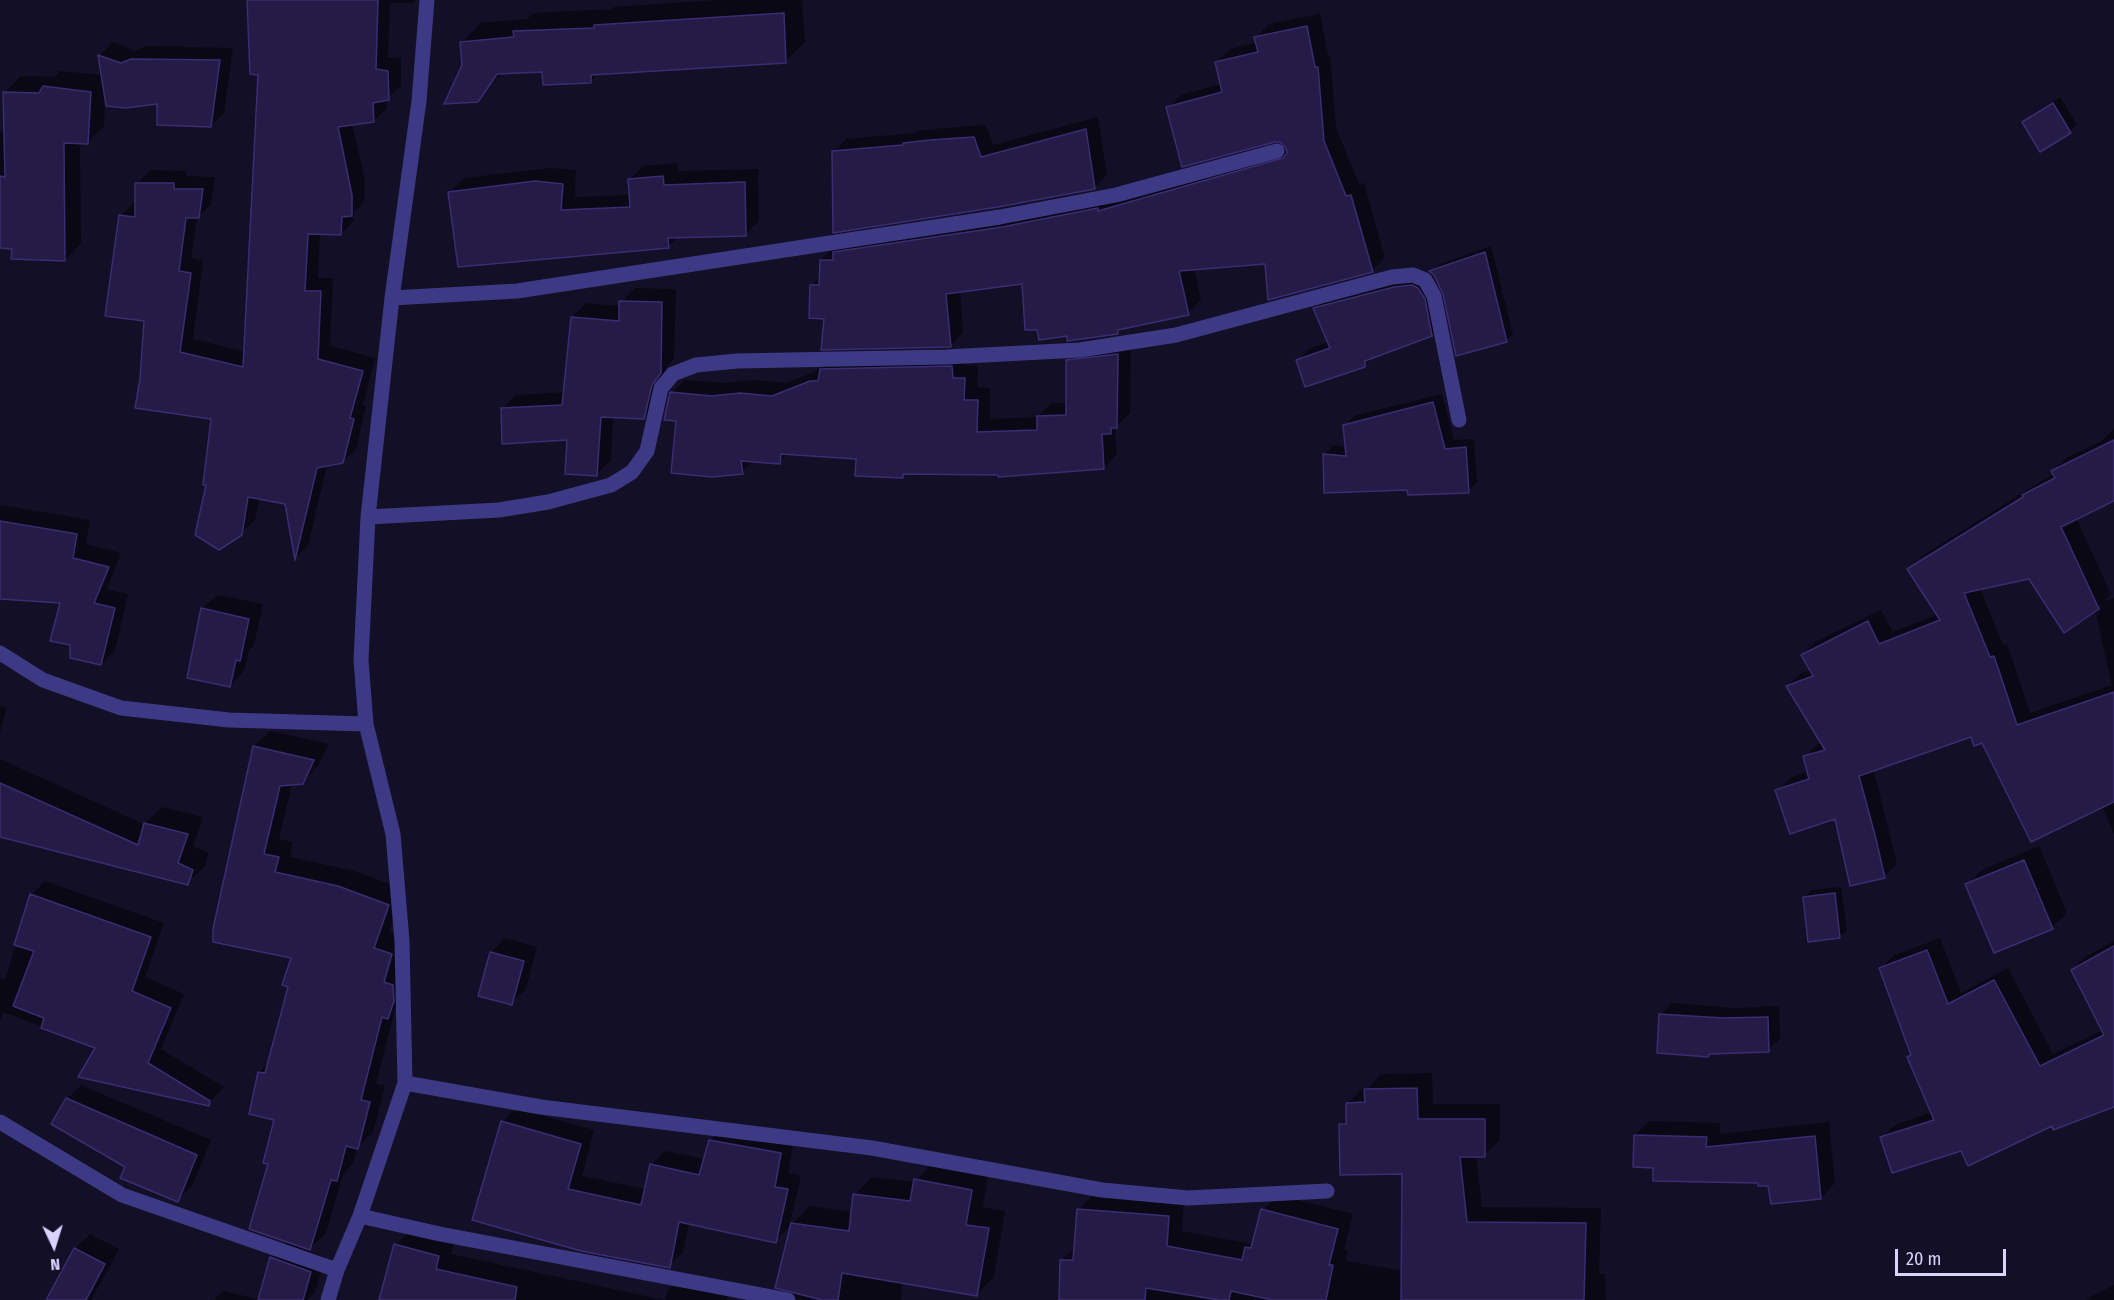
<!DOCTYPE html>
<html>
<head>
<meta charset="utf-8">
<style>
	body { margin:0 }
	#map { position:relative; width:2114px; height:1300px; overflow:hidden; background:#130f26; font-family:"Fira Sans Condensed",sans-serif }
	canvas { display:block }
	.north { position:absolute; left:24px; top:1216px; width:60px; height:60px; -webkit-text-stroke:4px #130f26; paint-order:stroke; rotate:176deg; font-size:16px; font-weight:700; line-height:24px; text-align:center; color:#d9d4ff }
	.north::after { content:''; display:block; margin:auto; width:21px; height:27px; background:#d9d4ff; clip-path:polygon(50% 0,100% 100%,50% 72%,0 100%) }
	.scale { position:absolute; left:1895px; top:1249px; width:111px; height:27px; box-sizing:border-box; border:3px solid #d9d4ff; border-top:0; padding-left:8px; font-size:18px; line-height:21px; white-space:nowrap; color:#d9d4ff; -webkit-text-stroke:4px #130f26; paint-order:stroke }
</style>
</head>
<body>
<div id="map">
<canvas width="2114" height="1300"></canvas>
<div class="north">N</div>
<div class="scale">20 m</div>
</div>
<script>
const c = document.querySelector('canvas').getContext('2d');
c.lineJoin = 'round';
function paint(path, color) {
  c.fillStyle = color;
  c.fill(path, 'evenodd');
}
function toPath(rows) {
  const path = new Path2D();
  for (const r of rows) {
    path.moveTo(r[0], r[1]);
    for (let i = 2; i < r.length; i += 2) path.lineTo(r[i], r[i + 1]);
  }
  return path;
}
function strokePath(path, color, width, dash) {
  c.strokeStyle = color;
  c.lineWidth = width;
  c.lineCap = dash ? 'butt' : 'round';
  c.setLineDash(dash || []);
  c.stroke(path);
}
paint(toPath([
	[248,0,416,0,412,3,390,3,388,57,401,58,401,86,386,99,387,108,374,121,352,124,365,181,364,202,354,212,354,220,341,234,320,233,318,278,333,278,330,346,375,358,363,405,366,406,356,449,342,462,327,465,308,545,296,557,286,503,259,498,255,520,241,533,208,484,213,418,141,379,145,320,120,216,133,203,136,203,137,184,150,170,186,171,186,176,215,177,211,204,197,217,191,258,203,261,193,339,245,352,259,74],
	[718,0,802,0,805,42,786,61,599,73,590,82,544,70,502,72,477,100,463,65,462,42,481,23,527,19,534,13,611,9,614,7],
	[1320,14,1328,55,1330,55,1336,128,1359,184,1364,183,1385,258,1372,271,1266,262,1194,268,1201,300,1188,313,1123,328,1118,333,1068,334,1023,283,960,291,963,333,950,346,826,317,811,286,821,276,821,260,834,247,1111,199,1288,149,1284,142,1168,108,1181,95,1222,84,1217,62,1230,49,1257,43,1256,37,1269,24],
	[113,42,135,51,146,46,233,48,224,113,211,126,159,103,126,106,105,104,104,126,87,143,80,142,81,243,65,260,0,246,0,131,5,132,5,92,21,76,54,77,60,71,103,75,100,55],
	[2060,97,2077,125,2070,132,2024,122,2031,115],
	[1098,117,1107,175,1094,188,833,152,846,139,915,133,917,131,944,128,986,125,993,145],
	[677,163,678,171,758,169,759,221,745,235,678,236,668,247,450,192,464,178,550,168,576,170,575,197,630,195,629,180,643,166],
	[1491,246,1513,334,1506,341,1445,293,1431,271,1438,265],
	[1424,274,1443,323,1431,335,1374,356,1364,366,1298,360,1309,349,1329,342,1315,309,1326,297],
	[635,288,676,289,674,358,665,370,658,404,643,418,613,416,611,460,597,474,568,438,502,409,516,395,565,392,572,317,586,303,621,306,621,302],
	[1131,341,1130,413,1115,428,1117,454,1104,467,999,473,907,473,903,477,858,458,788,453,779,462,754,460,742,472,678,420,672,393,685,380,726,383,754,380,787,383,821,369,834,357,965,354,966,365,978,366,977,387,990,388,990,419,1037,417,1052,403,1067,403,1068,361,1081,348],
	[1442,394,1454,440,1474,439,1477,482,1468,491,1409,489,1325,454,1334,445,1347,447,1345,425,1354,416],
	[2114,429,2114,499,2076,518,2111,594,2103,602,2114,598,2114,834,2102,806,1972,735,1874,771,1897,864,1884,877,1837,817,1777,791,1790,778,1809,771,1805,757,1818,744,1822,742,1788,686,1801,673,1811,670,1803,655,1815,642,1881,610,1893,632,1938,614,1909,569,1922,556,2054,473,2053,471,2066,458,2100,442],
	[2029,577,2065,631,2101,605,2102,607,2096,614,2112,685,2030,713,2007,644,2003,645,1980,588],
	[0,505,90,520,86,544,121,553,107,589,128,594,115,650,101,664,71,644,62,602,0,597],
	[217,595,263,604,254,645,249,650,244,671,230,686,202,609],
	[0,706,7,707,0,732],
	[270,731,329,744,318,766,302,783,292,784,279,839,293,842,290,857,354,871,404,889,389,932,407,938,403,1001,395,1009,376,1084,385,1086,373,1132,357,1148,353,1164,343,1174,326,1233,308,1251,325,1257,315,1292,307,1300,278,1300,272,1258,288,1241,269,1163,276,1118,259,1072,270,1061,290,986,292,957,214,929,254,746],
	[0,759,144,824,162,807,203,817,193,846,209,853,204,867,187,883,0,835],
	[2039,846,2067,913,2052,928,1967,885,1982,870],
	[45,881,164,923,145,977,184,994,161,1049,224,1087,208,1104,97,1047,3,1012,0,1022,0,979,5,980,31,895],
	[1841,887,1847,930,1840,937,1804,897,1811,890],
	[505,938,537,947,526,989,511,1003,491,952],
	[1940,938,1961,993,2008,968,2053,1054,2103,1030,2072,970,2085,957,2114,941,2114,1098,2053,1124,1961,1149,1882,1138,1895,1125,1932,1112,1908,1057,1912,1053,1880,969,1893,956],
	[1672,1003,1736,1008,1779,1006,1780,1039,1768,1050,1711,1053,1708,1056,1661,1014],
	[1432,1073,1433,1104,1500,1104,1500,1140,1484,1155,1476,1155,1482,1207,1601,1208,1599,1274,1605,1274,1606,1300,1061,1300,1062,1260,1076,1247,1078,1210,1094,1194,1184,1201,1182,1231,1251,1244,1255,1239,1263,1210,1278,1195,1353,1214,1344,1249,1348,1250,1346,1261,1403,1271,1404,1172,1341,1124,1347,1118,1347,1104,1363,1088,1368,1088,1381,1074],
	[81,1085,211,1140,192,1186,177,1200,127,1166,67,1099],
	[516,1108,594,1130,582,1176,646,1189,651,1165,665,1151,705,1159,710,1140,724,1126,794,1139,788,1173,801,1176,789,1227,810,1206,853,1212,855,1195,872,1177,915,1182,933,1163,989,1172,983,1207,1005,1211,994,1277,977,1294,902,1281,901,1300,779,1300,789,1290,792,1224,775,1241,689,1223,683,1252,669,1266,581,1249,502,1122],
	[1650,1121,1720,1123,1720,1134,1829,1122,1835,1183,1821,1198,1759,1182,1655,1166,1635,1135],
	[412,1229,454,1240,451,1254,664,1300,378,1300,382,1296,396,1245],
	[90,1234,119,1249,91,1300,48,1300,75,1249],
	[684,1274,730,1283,727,1300,665,1300,668,1290],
	[2114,1285,2114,1300,2087,1300,2090,1297],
	[223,1291,262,1300,214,1300]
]), '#0007');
const building = toPath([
	[247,0,378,0,376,69,388,71,389,100,373,103,374,122,338,127,352,195,352,216,342,217,341,235,308,234,305,291,321,291,318,359,363,371,350,418,354,419,343,463,317,468,295,560,285,504,248,497,242,535,219,550,195,535,206,485,203,485,211,419,135,408,140,379,144,321,105,316,119,215,135,217,135,183,174,183,174,189,203,189,199,218,186,218,179,271,191,273,180,352,243,367,258,75,250,74,247,0],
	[784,13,786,63,591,75,591,83,543,85,542,72,497,74,478,102,444,104,462,65,460,42,514,37,513,31,594,28,594,25,784,13],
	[1307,26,1315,67,1318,67,1324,141,1346,196,1351,195,1373,272,1268,300,1265,264,1179,271,1189,315,1118,330,1118,334,1067,341,1067,336,1039,340,1037,330,1025,330,1022,284,946,294,951,347,821,350,824,319,809,318,810,285,819,285,820,260,833,260,833,252,1002,227,1098,208,1098,211,1283,158,1287,153,1286,148,1280,142,1275,142,1182,167,1166,107,1222,92,1215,62,1258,52,1254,37,1307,26],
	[98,55,121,63,131,59,220,60,211,127,157,125,157,104,126,108,106,106,98,55],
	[43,86,91,92,88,144,64,143,65,261,11,259,12,249,0,248,0,176,5,177,3,92,39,93,43,86],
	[2053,103,2071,133,2040,152,2022,122,2053,103],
	[1086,129,1095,189,998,207,833,233,832,151,903,145,903,143,930,140,974,137,981,157,1086,129],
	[663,176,664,185,745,182,746,236,668,238,669,248,458,267,448,192,535,181,563,184,561,210,630,207,628,179,663,176],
	[1485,252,1507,342,1456,356,1443,294,1434,275,1429,271,1485,252],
	[1412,285,1418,288,1425,299,1432,336,1365,361,1365,367,1305,387,1296,360,1330,348,1313,308,1394,287,1412,285],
	[619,301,662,302,661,373,652,385,644,419,601,417,597,476,565,474,567,440,502,444,501,408,562,405,571,317,619,321,619,301],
	[1118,354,1117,428,1111,428,1111,434,1102,434,1104,469,998,477,998,475,903,474,903,478,855,476,856,459,781,454,780,464,741,461,743,474,712,477,671,473,676,421,664,420,670,392,712,396,740,393,772,396,810,381,818,381,820,369,952,366,953,378,965,378,964,400,978,400,977,432,1037,430,1037,416,1066,415,1066,360,1118,354],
	[1433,402,1445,449,1466,447,1469,493,1408,495,1407,490,1324,493,1323,454,1346,456,1343,425,1433,402],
	[2114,440,2114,501,2061,527,2099,609,2064,633,2029,579,1964,593,1990,657,1994,656,2017,725,2114,692,2114,802,2031,842,1982,743,1974,746,1971,737,1859,776,1875,835,1885,878,1850,886,1835,819,1790,834,1775,790,1809,779,1803,756,1825,750,1786,686,1813,676,1801,655,1868,621,1879,644,1940,620,1907,569,2023,497,2022,495,2055,478,2051,471,2114,440],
	[0,521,77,534,73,558,109,567,94,603,115,608,101,665,70,658,70,645,50,641,60,603,0,599,0,521],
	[201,608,249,619,240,661,236,660,230,687,187,678,201,608],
	[253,746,314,760,303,784,280,786,264,854,279,857,275,872,338,886,389,905,374,948,392,954,384,982,393,985,394,1001,388,1019,382,1017,361,1100,370,1102,358,1149,346,1146,337,1181,331,1180,310,1250,249,1229,268,1164,263,1163,274,1120,249,1114,258,1072,265,1073,288,987,282,985,291,958,213,942,213,929,253,746],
	[0,783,138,845,144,823,188,834,178,863,193,870,188,885,0,837,0,783],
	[2024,860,2053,929,1994,953,1965,884,2024,860],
	[1835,893,1840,938,1808,942,1803,897,1835,893],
	[30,894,151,937,132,991,171,1008,148,1063,210,1101,209,1106,78,1077,95,1048,41,1028,44,1018,13,1006,34,951,14,945,30,894],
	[2114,946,2114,1107,2053,1130,2052,1126,1968,1166,1961,1151,1892,1173,1880,1137,1934,1120,1907,1057,1911,1055,1879,968,1927,950,1948,1004,1994,980,2040,1066,2104,1035,2071,970,2114,946],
	[490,952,524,961,512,1005,478,996,490,952],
	[1659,1014,1723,1018,1768,1017,1769,1052,1709,1054,1708,1057,1657,1053,1659,1014],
	[1417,1088,1418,1119,1485,1119,1485,1157,1460,1157,1467,1222,1586,1223,1584,1300,1401,1300,1402,1174,1340,1175,1339,1124,1346,1124,1346,1103,1365,1102,1364,1089,1417,1088],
	[66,1098,197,1155,178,1202,120,1178,125,1167,51,1124,66,1098],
	[501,1121,581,1144,568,1189,641,1205,650,1164,699,1175,709,1140,781,1153,775,1187,788,1189,776,1243,679,1222,670,1268,581,1251,472,1220,501,1121],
	[1634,1135,1707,1137,1706,1147,1815,1136,1821,1199,1771,1204,1768,1186,1758,1186,1758,1183,1653,1181,1653,1168,1633,1167,1634,1135],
	[914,1179,972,1190,966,1225,989,1228,977,1296,842,1273,838,1300,822,1300,775,1288,791,1223,849,1231,853,1194,910,1201,914,1179],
	[1077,1209,1169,1216,1167,1246,1242,1260,1245,1247,1251,1248,1261,1209,1338,1229,1329,1265,1333,1265,1326,1300,1273,1300,1231,1291,1229,1300,1219,1300,1146,1288,1145,1300,1059,1300,1060,1260,1073,1260,1077,1209],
	[394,1244,439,1256,436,1269,517,1287,515,1300,379,1300,394,1244],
	[74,1248,105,1264,86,1300,46,1300,74,1248],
	[270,1257,311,1272,303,1300,258,1300,270,1257]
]);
paint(building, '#241b47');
strokePath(building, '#3b2d73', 1.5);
strokePath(toPath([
	[392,298,517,291,1000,217,1116,195,1277,151],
	[368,517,499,510,548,502,611,485,632,472,647,451,661,388,673,374,696,365,737,361,946,357,1080,350,1176,335,1392,277,1413,275,1425,280,1434,296,1459,420],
	[0,653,43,680,121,708,229,720,366,724],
	[405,1083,541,1107,872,1148,1102,1190,1188,1198,1327,1191],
	[0,1122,122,1195,337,1270],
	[360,1216,440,1234,788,1300],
	[328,1300,337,1270,360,1216,405,1083,402,941,393,834,366,724,361,660,368,517,392,298,419,101,427,0]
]), '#3d3a85', 15);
</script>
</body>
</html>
